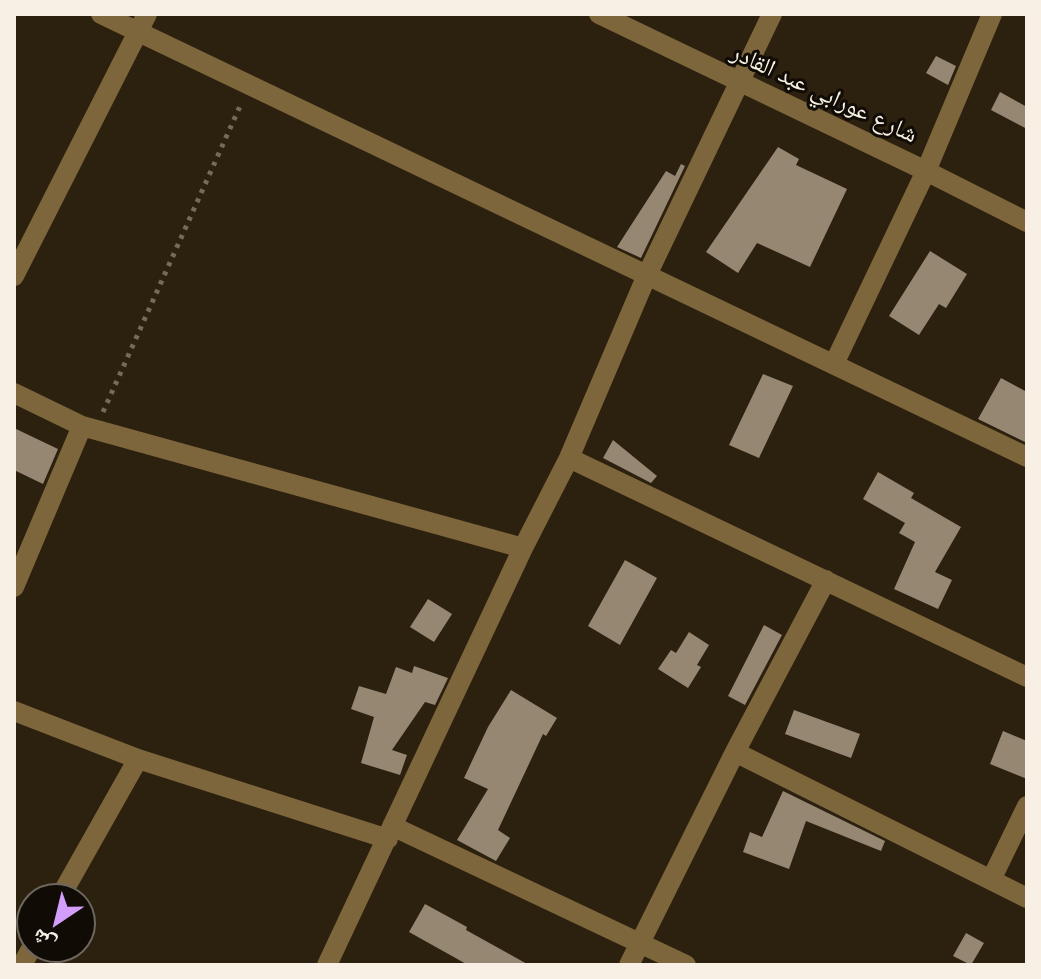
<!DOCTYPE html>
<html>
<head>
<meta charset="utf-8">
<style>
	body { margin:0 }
	#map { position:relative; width:1041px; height:979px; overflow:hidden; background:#2c200e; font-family:"PT Sans","Noto Naskh Arabic",sans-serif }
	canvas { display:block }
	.frame { position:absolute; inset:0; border:16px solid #f8f0e5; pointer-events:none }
	.north { position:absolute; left:16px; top:883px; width:80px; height:80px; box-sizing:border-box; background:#100b05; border:2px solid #6d675f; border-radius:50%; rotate:215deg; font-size:22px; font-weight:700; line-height:32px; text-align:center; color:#f8f0e5 }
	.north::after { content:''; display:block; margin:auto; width:28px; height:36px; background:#d29dfd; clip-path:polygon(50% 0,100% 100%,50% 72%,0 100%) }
</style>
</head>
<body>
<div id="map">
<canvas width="1041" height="979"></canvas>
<div class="frame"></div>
<div class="north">ش</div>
</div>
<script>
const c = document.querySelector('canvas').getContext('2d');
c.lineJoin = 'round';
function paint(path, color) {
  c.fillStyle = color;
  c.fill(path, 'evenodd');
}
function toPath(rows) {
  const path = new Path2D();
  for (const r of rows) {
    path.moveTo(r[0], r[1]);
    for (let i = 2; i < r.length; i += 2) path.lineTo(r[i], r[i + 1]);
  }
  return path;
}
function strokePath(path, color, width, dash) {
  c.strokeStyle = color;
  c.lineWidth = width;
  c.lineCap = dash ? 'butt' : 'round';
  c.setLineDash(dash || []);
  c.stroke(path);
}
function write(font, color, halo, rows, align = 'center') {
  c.font = font + ' "PT Sans","Noto Naskh Arabic",sans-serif';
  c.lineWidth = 6;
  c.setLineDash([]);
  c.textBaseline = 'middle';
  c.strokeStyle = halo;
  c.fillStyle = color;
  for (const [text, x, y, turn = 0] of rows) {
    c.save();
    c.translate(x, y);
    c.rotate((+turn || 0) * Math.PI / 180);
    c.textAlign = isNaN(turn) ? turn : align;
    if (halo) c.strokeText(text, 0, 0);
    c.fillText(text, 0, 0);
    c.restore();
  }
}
paint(toPath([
	[936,56,956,66,948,85,926,73],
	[1000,92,1027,107,1027,129,991,110],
	[778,147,799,159,796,165,847,189,810,267,757,243,738,273,706,252],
	[681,164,685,166,641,258,617,247,666,171,675,176],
	[930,251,967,274,946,308,939,304,919,335,889,316],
	[763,374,793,386,759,458,729,445],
	[1001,378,1027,392,1027,443,978,419],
	[14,428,58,449,43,484,14,470],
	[613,440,657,476,651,483,603,458],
	[878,472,914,493,911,498,961,527,935,572,952,580,938,609,894,589,915,542,899,533,905,523,863,499],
	[625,560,657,578,620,645,588,626],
	[428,599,452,614,434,642,410,627],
	[764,625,782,635,745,705,728,696],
	[689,632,709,645,697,665,701,667,688,688,658,669,671,650,676,653],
	[414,666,448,678,435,705,425,702,392,750,407,755,400,775,361,763,374,717,351,709,359,686,386,694,396,667,412,673],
	[511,690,557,718,546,736,543,734,498,830,510,838,496,861,457,840,488,789,464,778,488,727],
	[794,710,860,734,851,758,785,734],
	[1003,731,1027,741,1027,779,990,764],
	[783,791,885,841,881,851,806,821,789,869,743,852,750,832,762,837],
	[425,904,467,927,466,930,529,965,468,965,409,932],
	[966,933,984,943,971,965,953,956]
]), '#968773');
strokePath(toPath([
	[103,412,241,104]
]), '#756a5b', 5, [4, 6]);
strokePath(toPath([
	[101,14,1027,457],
	[599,14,926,171,1027,222],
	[14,276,147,14],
	[834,364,926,171,992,14],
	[14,393,82,426,523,548],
	[569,458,1027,677],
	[14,587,82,426],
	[14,711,138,759,388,839],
	[735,752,1027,898],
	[392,826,686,965],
	[991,880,1027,806],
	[59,899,138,759],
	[22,965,32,947],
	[327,965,523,548,569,458,647,275,772,14],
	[629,965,735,752,826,580]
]), '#7d653c', 20);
write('24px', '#f8f0e5', '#100b05', [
	["شارع عورابي عبد القادر",824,94,25]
]);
</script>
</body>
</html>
